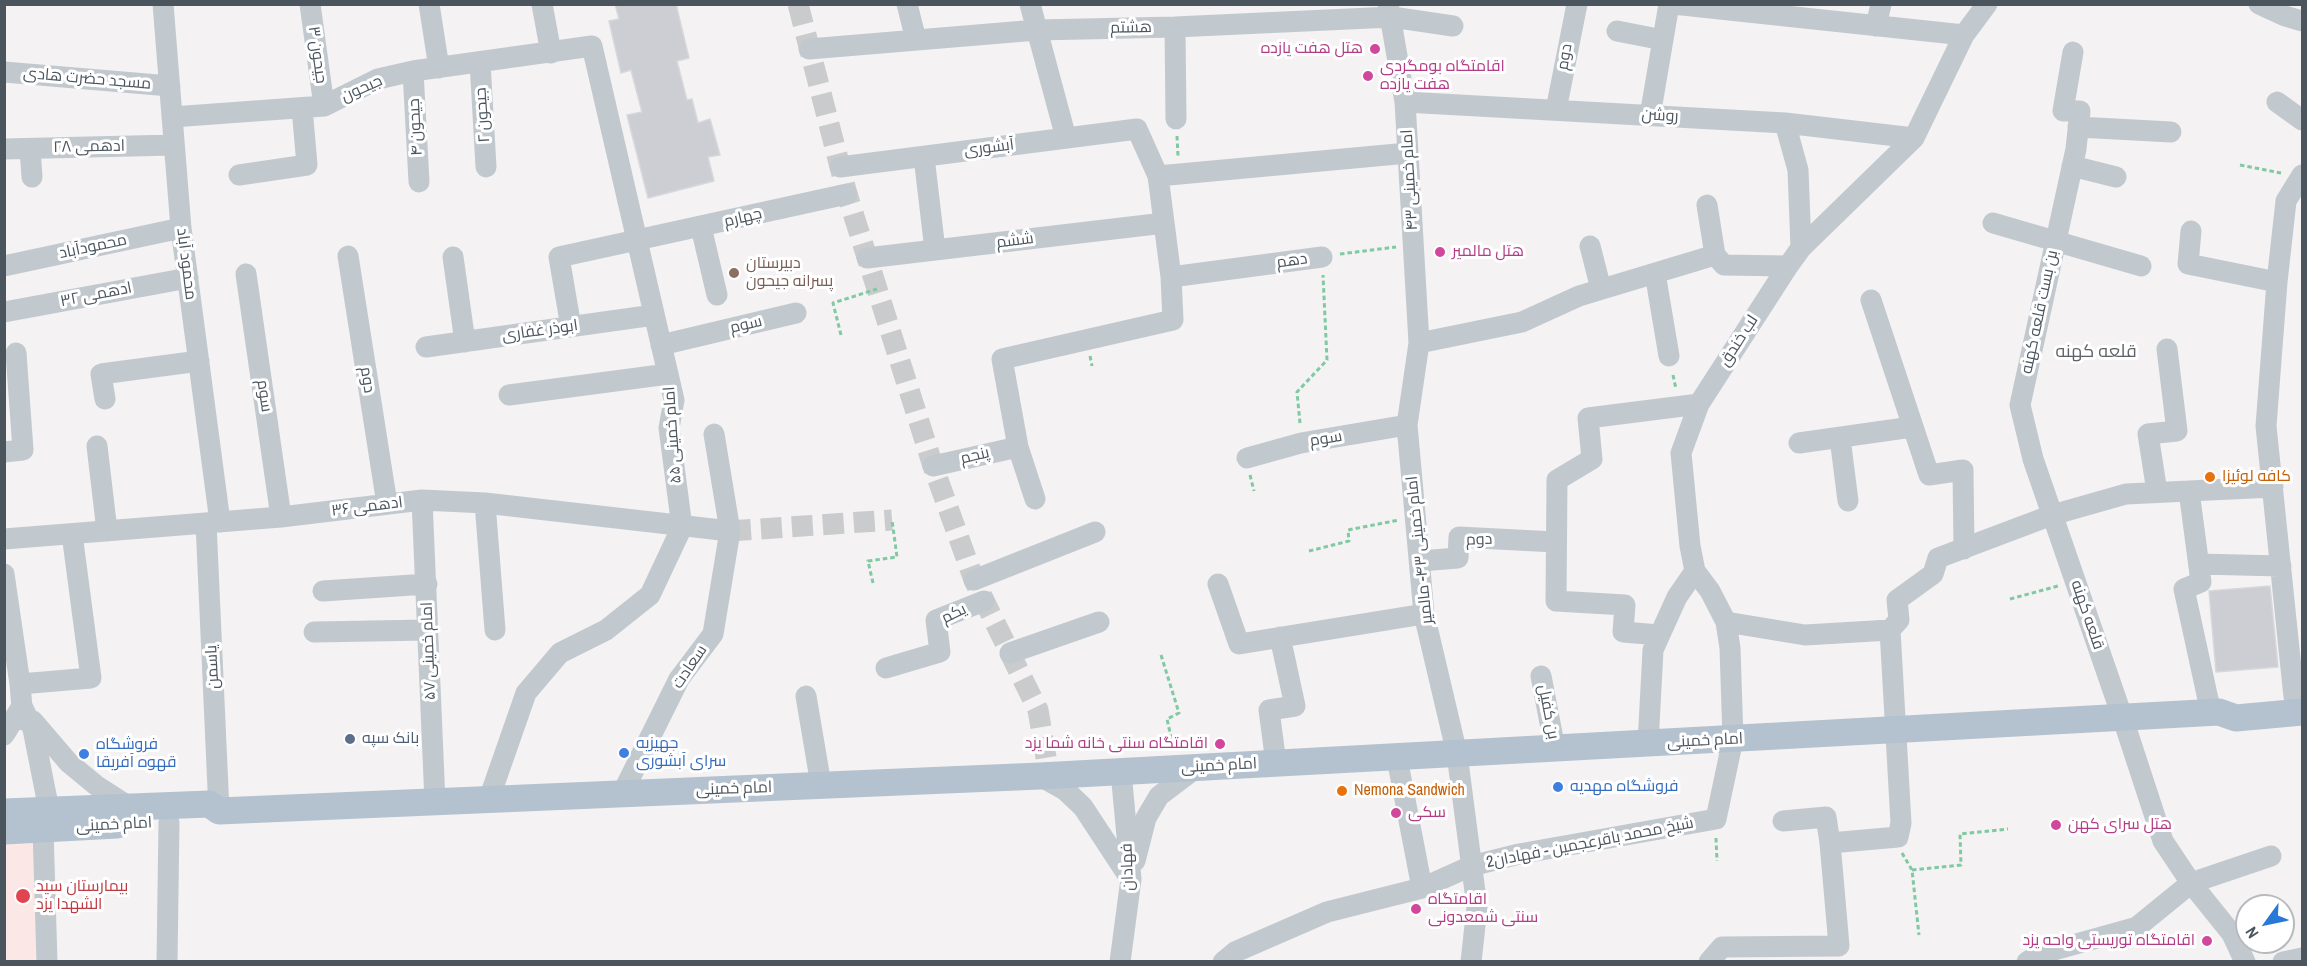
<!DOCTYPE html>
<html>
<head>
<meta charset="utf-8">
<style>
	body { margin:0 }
	#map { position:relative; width:2307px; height:966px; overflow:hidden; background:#f4f2f2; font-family:"Archivo Narrow",sans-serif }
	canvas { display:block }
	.frame { position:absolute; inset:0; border:6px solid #4b555e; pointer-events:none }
	.north { position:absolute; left:2235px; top:894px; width:60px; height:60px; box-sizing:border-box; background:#fff; border:2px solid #b7bbbf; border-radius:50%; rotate:237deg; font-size:16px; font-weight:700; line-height:24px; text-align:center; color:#4b555e }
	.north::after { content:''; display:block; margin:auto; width:21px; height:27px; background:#2778d9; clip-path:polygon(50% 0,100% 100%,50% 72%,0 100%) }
</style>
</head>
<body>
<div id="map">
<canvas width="2307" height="966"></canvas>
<div class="frame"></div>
<div class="north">N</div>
</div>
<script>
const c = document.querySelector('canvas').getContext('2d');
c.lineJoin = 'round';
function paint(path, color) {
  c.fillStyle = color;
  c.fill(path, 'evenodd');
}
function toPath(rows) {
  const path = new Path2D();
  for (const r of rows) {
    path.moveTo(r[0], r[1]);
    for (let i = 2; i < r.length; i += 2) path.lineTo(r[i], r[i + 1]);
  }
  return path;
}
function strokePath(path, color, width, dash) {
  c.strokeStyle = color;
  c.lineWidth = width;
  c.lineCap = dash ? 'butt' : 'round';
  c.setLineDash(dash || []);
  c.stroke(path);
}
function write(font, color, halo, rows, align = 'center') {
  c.font = font + ' "Archivo Narrow",Cairo,sans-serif';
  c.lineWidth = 6;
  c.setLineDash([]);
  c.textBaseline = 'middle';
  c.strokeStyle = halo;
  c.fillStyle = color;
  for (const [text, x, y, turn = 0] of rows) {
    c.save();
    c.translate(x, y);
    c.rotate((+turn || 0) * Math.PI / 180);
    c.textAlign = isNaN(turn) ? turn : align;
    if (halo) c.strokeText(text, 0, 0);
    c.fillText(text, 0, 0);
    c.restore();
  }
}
paint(toPath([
	[43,829,40,961,5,961,4,831]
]), '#fae7e6');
const building = toPath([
	[615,4,676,4,689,58,677,61,687,100,692,99,698,123,710,119,720,155,708,157,714,181,648,198,627,115,642,112,631,70,621,73,609,21,619,19,615,4],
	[2270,586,2278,667,2216,672,2209,591,2270,586]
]);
paint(building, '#ccced4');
strokePath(building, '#d6d8dc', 1.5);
strokePath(toPath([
	[798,4,847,194,933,466,974,580,1038,710,1049,775],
	[730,531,892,520]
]), '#cacbcd', 21, [21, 10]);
strokePath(toPath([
	[1177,136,1178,156],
	[2240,165,2281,173],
	[1340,254,1396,247],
	[841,335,833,303,877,289],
	[1090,356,1092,366],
	[1673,375,1676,389],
	[1300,423,1297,392,1327,360,1323,275],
	[1250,475,1254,491],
	[1309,551,1349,541,1348,530,1399,520],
	[873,583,868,561,897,557,892,520],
	[2010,599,2058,586],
	[1161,655,1179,713,1167,719,1173,746],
	[1716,838,1717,861],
	[1902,853,1912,870,1919,935],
	[1912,870,1961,865,1960,834,2008,829]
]), '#7fc9a3', 3, [4.5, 3]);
strokePath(toPath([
	[163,4,181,228,220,522],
	[310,4,324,106],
	[429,4,439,68],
	[542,4,551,53],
	[907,4,916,40],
	[1030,4,1066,138],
	[1388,4,1405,102,1419,343,1407,425,1424,614,1457,754,1477,907,1471,962],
	[1673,4,1964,35],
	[2259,4,2285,16,2302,21],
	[1876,26,1881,4],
	[1175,27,1176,119],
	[1617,31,1663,40],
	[809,49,1037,30,1175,27,1392,17,1453,26],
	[2073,52,2063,111,2080,111,2076,149,2020,405,2033,459,2123,719,2163,841,2191,883,2232,934,2245,962],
	[480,62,486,167],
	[413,71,419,182],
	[4,72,170,86],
	[1405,102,1785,123,1914,138],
	[2277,102,2302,120],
	[1556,110,1577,4],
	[1650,116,1669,4],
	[172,117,324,106,378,79,413,71,592,46,674,400,669,428,682,527,650,595,606,630,560,653,526,693,489,799],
	[1785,123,1798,170,1801,248],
	[2078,127,2171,132],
	[4,149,174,145],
	[30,149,32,177],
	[924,157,935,250],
	[2072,166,2116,177],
	[840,167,1137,129,1158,176,1171,277,1173,320,1002,359,1018,447,1035,499],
	[239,175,307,165,302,108],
	[1158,176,1408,153],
	[1707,205,1715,255],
	[1993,223,2141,266],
	[701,227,717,295],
	[2191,231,2188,264,2277,282],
	[1590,246,1601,289],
	[348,256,387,504],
	[453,257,465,342],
	[867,258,1164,223],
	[4,266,181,228],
	[1655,273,1669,356],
	[246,274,281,517],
	[1171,277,1322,257],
	[1871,300,1929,475,1963,470,1964,549],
	[4,312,188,278],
	[571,327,559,257,847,194],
	[1419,343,1522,322,1579,296,1715,255,1724,265,1788,266],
	[661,345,796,313],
	[426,347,654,315],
	[509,395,668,374],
	[105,399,101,374,199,361],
	[1840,438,1848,501],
	[1799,443,1912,427],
	[97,446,107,531],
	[4,452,23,450,16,353],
	[1247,458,1301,443,1407,425],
	[933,466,1018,447],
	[2189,491,2201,582,2184,589,2211,713],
	[2157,492,2148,434,2177,431,2167,349],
	[422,500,435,802],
	[485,503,495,630],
	[206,523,219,811],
	[4,539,281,517,422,500,485,503,730,531],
	[1420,561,1458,558,1459,537,1555,542],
	[2199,564,2281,566],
	[4,574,20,684,23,720],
	[974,580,1095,532],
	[1218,584,1239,644,1424,614],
	[323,591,427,584],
	[1726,622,1805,635,1890,630],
	[314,632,428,630],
	[1659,635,1623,632,1625,605,1556,601,1557,480,1592,459,1588,418,1699,404],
	[1010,653,1099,622],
	[886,668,940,652,936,620,984,601],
	[1541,676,1555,749],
	[20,684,91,678,72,534],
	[806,696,821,785],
	[2294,697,2266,426,2277,282,2286,201,2302,175],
	[22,706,33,729,49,810,43,829,47,962],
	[33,721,69,763,97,786,128,806],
	[4,735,22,706],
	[1648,744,1653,650,1677,597,1695,571],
	[1397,758,1422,888],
	[1276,763,1269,710,1295,706,1280,637],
	[1040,776,1065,790,1083,807,1127,874],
	[622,794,679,679,713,634,730,531,714,434],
	[1783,821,1826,817,1830,843],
	[1135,861,1146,818,1159,796,1196,768],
	[167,962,169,822],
	[1120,962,1131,879,1121,772],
	[1223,962,1235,952,1327,912,1422,888,1471,866,1519,854,1716,819,1733,739,1730,648,1726,622,1710,591,1695,571,1690,546,1681,453,1699,404,1788,266,1801,248,1914,138,1964,35,1987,4],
	[1709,962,1722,947,1839,946,1830,843,1898,837,1901,823,1890,630,1899,620,1897,600,1933,574,1938,558,2052,515,2126,494,2273,487],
	[2027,962,2040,954,2137,927,2191,883,2271,856],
	[2283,962,2302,958]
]), '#c1c9cf', 21);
strokePath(toPath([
	[4,812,209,804,219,811,1040,776,2219,712,2236,718,2302,712],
	[4,831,117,825]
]), '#b4c1ce', 27);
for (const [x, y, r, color] of [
	[1375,49,6,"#d1479c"],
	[1368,76,6,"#d1479c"],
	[1440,252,6,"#d1479c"],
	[734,273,6,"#8d6e63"],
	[2210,477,6,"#e8710a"],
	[350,739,6,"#5c6f8a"],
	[1220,744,6,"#d1479c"],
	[624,753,6,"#3f7fe0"],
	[84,754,6,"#3f7fe0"],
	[1558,787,6,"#3f7fe0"],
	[1342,791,6,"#e8710a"],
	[1396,813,6,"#d1479c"],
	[2056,825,6,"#d1479c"],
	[23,896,8,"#e0444e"],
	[1416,909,6,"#d1479c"],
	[2207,941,6,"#d1479c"]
]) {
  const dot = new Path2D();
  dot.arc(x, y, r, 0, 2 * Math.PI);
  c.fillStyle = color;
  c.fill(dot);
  strokePath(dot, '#fff', 2);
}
write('16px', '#4b555e', '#fff', [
	["هشتم",1131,28,-1],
	["جیحون ۳",317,55,82],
	["دوم",1565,57,-80],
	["مسجد حضرت هادی",87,79,5],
	["جیحون",362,89,-24],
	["جیحون ۲",483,115,-94],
	["روشن",1660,116,3],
	["جیحون ۴",416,127,-93],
	["ادهمی ۲۸",89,147,-1],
	["آبشوری",989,148,-7],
	["امام خمینی ۴۳",1410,180,-93],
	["چهارم",743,218,-13],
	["ششم",1015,241,-7],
	["محمودآباد",93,247,-12],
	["دهم",1292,261,-8],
	["محمود آباد",186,264,83],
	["ادهمی ۳۲",96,295,-11],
	["بن بست قلعه کهنه",2040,312,-78],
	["سوم",746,325,-13],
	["ابوذر غفاری",540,331,-8],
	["لب خندق",1739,341,-57],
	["دوم",367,380,81],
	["سوم",264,396,82],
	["امام خمینی ۵۵",673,435,-94],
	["سوم",1326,439,-9],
	["پنجم",975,456,-13],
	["ادهمی ۳۶",367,507,-7],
	["دوم",1479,540,-2],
	["امام خمینی ۴۳- مالمیر",1420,550,-96],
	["یکم",954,614,-26],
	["قلعه کهنه",2087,615,71],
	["امام خمینی ۵۷",429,651,-92],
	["یاسمن",213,667,-93],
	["سعادت",690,667,-56],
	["بن کفیل",1548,712,79],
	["امام خمینی",1705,741,-3],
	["امام خمینی",1219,766,-3],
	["امام خمینی",734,789,-2],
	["امام خمینی",114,825,-3],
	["شیخ محمد باقرعجمین - فهادان2",1590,843,-11],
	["فهادان",1128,867,-92]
]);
write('16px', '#b23c85', '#fff', [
	["هتل هفت یازده",1363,49,"right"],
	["اقامتگاه بومگردی",1380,67],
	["هفت یازده",1380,85],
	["هتل مالمير",1452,252],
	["اقامتگاه سنتی خانه شما یزد",1208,744,"right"],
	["سکی",1408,813],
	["هتل سرای کهن",2068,825],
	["اقامتگاه",1428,900],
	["سنتی شمعدونی",1428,918],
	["اقامتگاه توریستی واحه یزد",2195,941,"right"]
], 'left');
write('16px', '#785e54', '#fff', [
	["دبیرستان",746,264],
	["پسرانه جیحون",746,282]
], 'left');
write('16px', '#c56008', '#fff', [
	["کافه لوئیزا",2222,477],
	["Nemona Sandwich",1354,791]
], 'left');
write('16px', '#4e5e75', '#fff', [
	["بانک سپه",362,739]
], 'left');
write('16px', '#366cbe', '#fff', [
	["جهیزیه",636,744],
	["سرای آبشوری",636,762],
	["فروشگاه",96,745],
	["قهوه آفریقا",96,763],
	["فروشگاه مهدیه",1570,787]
], 'left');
write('16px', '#be3a42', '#fff', [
	["بیمارستان سید",36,887],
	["الشهدا یزد",36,905]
], 'left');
write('18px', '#5f6266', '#fff', [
	["قلعه کهنه",2096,352]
]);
</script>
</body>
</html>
